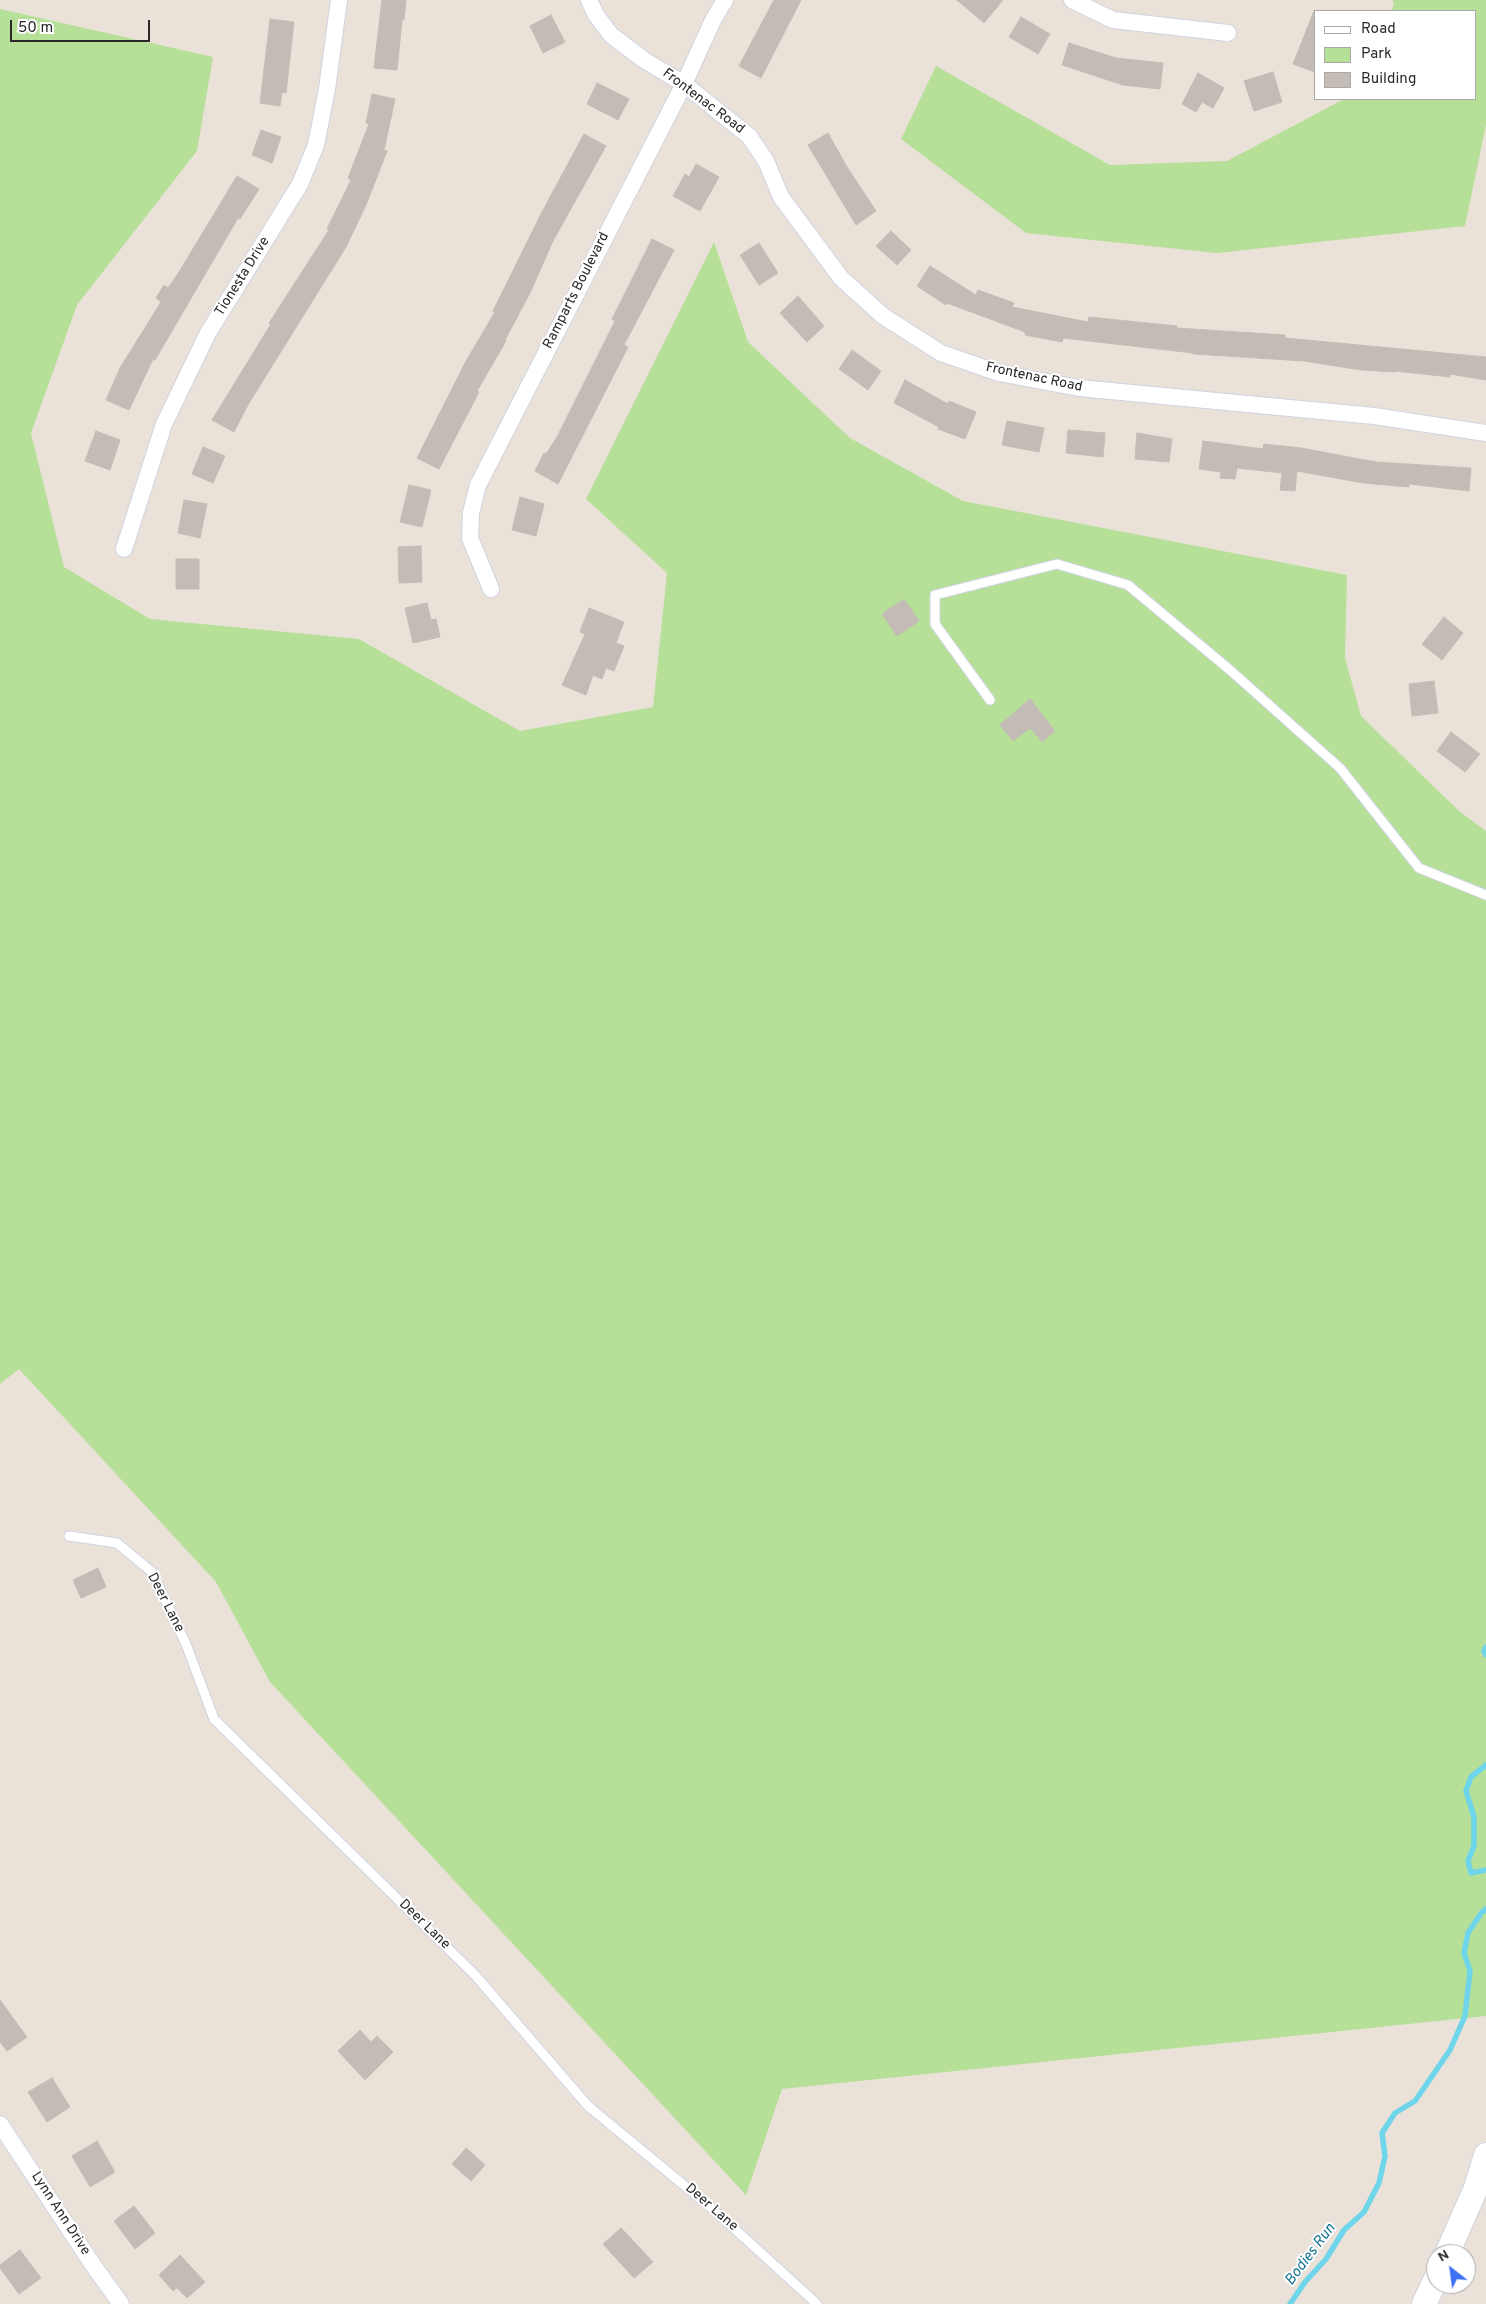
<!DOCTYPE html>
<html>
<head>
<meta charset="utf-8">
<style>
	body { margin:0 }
	#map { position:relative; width:1486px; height:2304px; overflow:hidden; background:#eae1d9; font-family:Overpass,sans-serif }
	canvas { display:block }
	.legend { position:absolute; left:1314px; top:10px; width:162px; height:90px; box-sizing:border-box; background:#fff; border:1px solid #a9a9a9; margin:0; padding:6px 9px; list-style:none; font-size:15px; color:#282828 }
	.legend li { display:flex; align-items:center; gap:10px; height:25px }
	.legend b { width:25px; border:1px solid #a9a9a9 }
	.north { position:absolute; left:1426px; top:2244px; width:50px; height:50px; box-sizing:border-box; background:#fff; border:1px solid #a9a9a9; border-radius:50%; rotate:330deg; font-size:14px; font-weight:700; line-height:20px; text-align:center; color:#282828 }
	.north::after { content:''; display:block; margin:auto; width:18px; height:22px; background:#3d70f4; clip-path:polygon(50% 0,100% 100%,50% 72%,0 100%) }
	.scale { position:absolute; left:10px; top:20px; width:140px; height:22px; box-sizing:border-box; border:2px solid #282828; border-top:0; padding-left:6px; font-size:15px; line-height:18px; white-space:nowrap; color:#282828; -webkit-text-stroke:4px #fff; paint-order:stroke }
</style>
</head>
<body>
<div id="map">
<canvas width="1486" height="2304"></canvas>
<ul class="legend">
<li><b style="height:6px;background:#fff"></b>Road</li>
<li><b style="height:14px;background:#b6e097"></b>Park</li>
<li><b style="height:14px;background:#c2bbb6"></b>Building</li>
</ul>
<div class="north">N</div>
<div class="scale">50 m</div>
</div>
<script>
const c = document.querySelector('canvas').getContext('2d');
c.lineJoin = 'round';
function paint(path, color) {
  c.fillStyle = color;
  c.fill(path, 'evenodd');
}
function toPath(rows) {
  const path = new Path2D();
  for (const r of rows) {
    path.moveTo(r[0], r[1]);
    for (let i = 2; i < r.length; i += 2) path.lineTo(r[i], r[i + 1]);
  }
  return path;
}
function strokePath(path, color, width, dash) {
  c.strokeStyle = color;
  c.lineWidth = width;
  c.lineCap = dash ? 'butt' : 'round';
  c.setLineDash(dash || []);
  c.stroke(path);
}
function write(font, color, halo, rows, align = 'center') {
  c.font = font + ' Overpass,sans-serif';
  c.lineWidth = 4;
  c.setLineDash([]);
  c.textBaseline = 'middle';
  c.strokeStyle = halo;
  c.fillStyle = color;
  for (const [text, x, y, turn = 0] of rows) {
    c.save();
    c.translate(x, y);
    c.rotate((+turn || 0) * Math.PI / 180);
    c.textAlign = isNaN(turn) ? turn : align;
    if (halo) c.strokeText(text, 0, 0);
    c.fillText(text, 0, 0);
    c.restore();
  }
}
paint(toPath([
	[1393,0,1486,0,1486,125,1465,226,1217,253,1026,233,901,139,936,66,1110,165,1227,161,1344,99,1475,99,1475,11,1391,11,1394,4],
	[0,9,213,57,197,151,77,305,31,433,64,567,150,619,359,639,520,731,653,707,667,573,586,499,714,242,748,342,850,438,963,501,1347,575,1345,658,1361,716,1459,811,1486,831,1486,2016,782,2089,746,2195,270,1682,216,1582,19,1369,0,1384]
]), '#b6e097');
strokePath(toPath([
	[1486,1647,1484,1651,1486,1655],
	[1486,1765,1471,1777,1466,1791,1474,1817,1474,1846,1468,1861,1471,1873,1486,1870],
	[1290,2304,1305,2282,1326,2259,1344,2230,1364,2212,1379,2183,1385,2156,1382,2133,1395,2113,1415,2101,1450,2050,1465,2016,1470,1971,1464,1953,1468,1933,1482,1912,1486,1909]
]), '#6ed5ea', 5.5);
const building = toPath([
	[382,0,406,0,404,20,402,20,397,70,374,68,382,0],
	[774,0,801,0,761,78,739,66,774,0],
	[957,0,1003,0,984,23,957,0],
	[1314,11,1315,11,1315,72,1293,64,1314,11],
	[551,15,565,42,543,53,530,26,551,15],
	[1021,17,1050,34,1038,54,1009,37,1021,17],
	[270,19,294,22,286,93,282,92,280,106,260,103,270,19],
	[1069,43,1116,58,1163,63,1160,89,1123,85,1062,65,1069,43],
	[1273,72,1282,102,1254,111,1244,81,1273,72],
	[1198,73,1224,88,1213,108,1202,102,1196,112,1182,104,1198,73],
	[597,83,629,99,618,120,587,104,597,83],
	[372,94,395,99,384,150,387,151,366,205,346,247,249,403,234,432,212,420,271,324,269,323,329,230,327,229,351,180,348,178,369,124,366,123,372,94],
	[261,130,281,137,272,163,252,155,261,130],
	[828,133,847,167,876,211,856,225,808,145,828,133],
	[584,134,606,146,553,241,530,293,505,340,506,341,477,391,479,392,439,469,417,458,466,361,495,312,493,311,542,212,584,134],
	[696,164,719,177,700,211,673,196,685,174,689,177,696,164],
	[237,176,259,189,240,219,238,218,155,360,153,359,129,410,106,400,120,368,161,302,156,298,164,285,168,288,179,272,237,176],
	[891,231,911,250,897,265,876,246,891,231],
	[652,239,674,250,624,345,628,347,558,484,535,471,544,453,546,454,557,437,615,321,612,319,652,239],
	[759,243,778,273,759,285,740,255,759,243],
	[930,266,976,295,978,290,1014,303,1012,307,1088,322,1089,317,1177,326,1177,328,1285,335,1285,338,1486,357,1486,380,1450,374,1450,377,1395,371,1395,372,1361,370,1304,361,1193,354,1193,353,1063,338,1062,342,1025,335,1025,332,947,303,946,305,917,286,930,266],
	[798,296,824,326,807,342,780,313,798,296],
	[852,350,881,371,868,390,839,369,852,350],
	[905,380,948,404,949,401,976,412,965,439,938,429,939,427,894,403,905,380],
	[1007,421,1044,428,1039,452,1002,445,1007,421],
	[1068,430,1105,433,1103,457,1066,453,1068,430],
	[96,431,120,440,110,470,85,461,96,431],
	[1137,433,1172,439,1169,462,1135,459,1137,433],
	[1203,441,1263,449,1264,444,1301,448,1376,462,1471,468,1469,491,1409,484,1409,487,1363,483,1297,471,1295,491,1280,490,1282,473,1237,468,1235,479,1220,478,1221,472,1199,469,1203,441],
	[203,447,225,456,213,483,192,474,203,447],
	[409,485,431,490,422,527,400,522,409,485],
	[520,497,544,504,536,536,512,530,520,497],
	[184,500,207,504,200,538,178,533,184,500],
	[421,546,422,582,399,583,398,547,421,546],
	[176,559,199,559,199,589,176,589,176,559],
	[904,599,919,621,897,636,882,614,904,599],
	[427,603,431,620,436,619,440,637,413,643,405,608,427,603],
	[589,608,624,622,616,643,624,646,614,671,606,668,602,679,593,675,586,695,562,685,585,634,580,632,589,608],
	[1444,617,1463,633,1442,660,1422,644,1444,617],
	[1434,681,1438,713,1412,716,1409,684,1434,681],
	[1030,699,1055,731,1042,742,1030,728,1013,741,1000,725,1030,699],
	[1451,732,1480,754,1465,772,1437,751,1451,732],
	[98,1568,106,1587,81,1598,73,1580,98,1568],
	[0,2000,27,2037,7,2051,0,2042,0,2000],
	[360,2030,371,2042,377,2036,393,2052,365,2080,338,2051,360,2030],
	[52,2078,70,2107,47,2122,28,2092,52,2078],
	[97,2141,115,2172,90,2187,72,2156,97,2141],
	[466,2148,485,2165,471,2181,452,2164,466,2148],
	[134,2206,155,2233,135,2249,114,2221,134,2206],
	[621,2228,653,2262,634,2278,603,2244,621,2228],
	[20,2250,41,2278,19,2294,0,2268,0,2265,20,2250],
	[180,2255,205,2282,187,2298,177,2288,173,2291,159,2275,180,2255]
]);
paint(building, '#c2bbb6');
strokePath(building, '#c5bdb3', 1);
const lane = toPath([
	[990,700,935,624,935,595,1057,564,1128,585,1230,670,1340,768,1419,868,1486,895],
	[69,1536,117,1543,152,1572,186,1644,214,1719,475,1975,588,2106,714,2210,817,2304]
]);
const street = toPath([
	[589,0,596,15,611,35,644,60,684,84,749,136,766,161,781,197,841,278,883,316,941,353,999,373,1079,388,1374,416,1486,433],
	[1072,0,1113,20,1228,33],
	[124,549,164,424,208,333,300,184,316,145,327,89,339,0],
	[491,589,470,538,471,513,478,485,684,84,713,20,725,0],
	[0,2124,93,2265,121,2304]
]);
const secondary = toPath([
	[1447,2254,1476,2188,1486,2155],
	[1424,2304,1436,2279]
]);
strokePath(lane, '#cfd4e1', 11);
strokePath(street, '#cfd4e1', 18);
strokePath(secondary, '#cfd4e1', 26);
strokePath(lane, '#fff', 9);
strokePath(street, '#fff', 16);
strokePath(secondary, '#fff', 24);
write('14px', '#282828', '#fff', [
	["Frontenac Road",703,102,37],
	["Tionesta Drive",243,277,-58],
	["Ramparts Boulevard",577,291,-63],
	["Frontenac Road",1034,378,12],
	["Deer Lane",165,1603,63],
	["Deer Lane",424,1925,44],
	["Deer Lane",711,2208,41],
	["Lynn Ann Drive",60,2214,57]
]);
write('italic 15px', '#117292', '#fff', [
	["Bodies Run",1311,2255,-53]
]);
</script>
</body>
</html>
